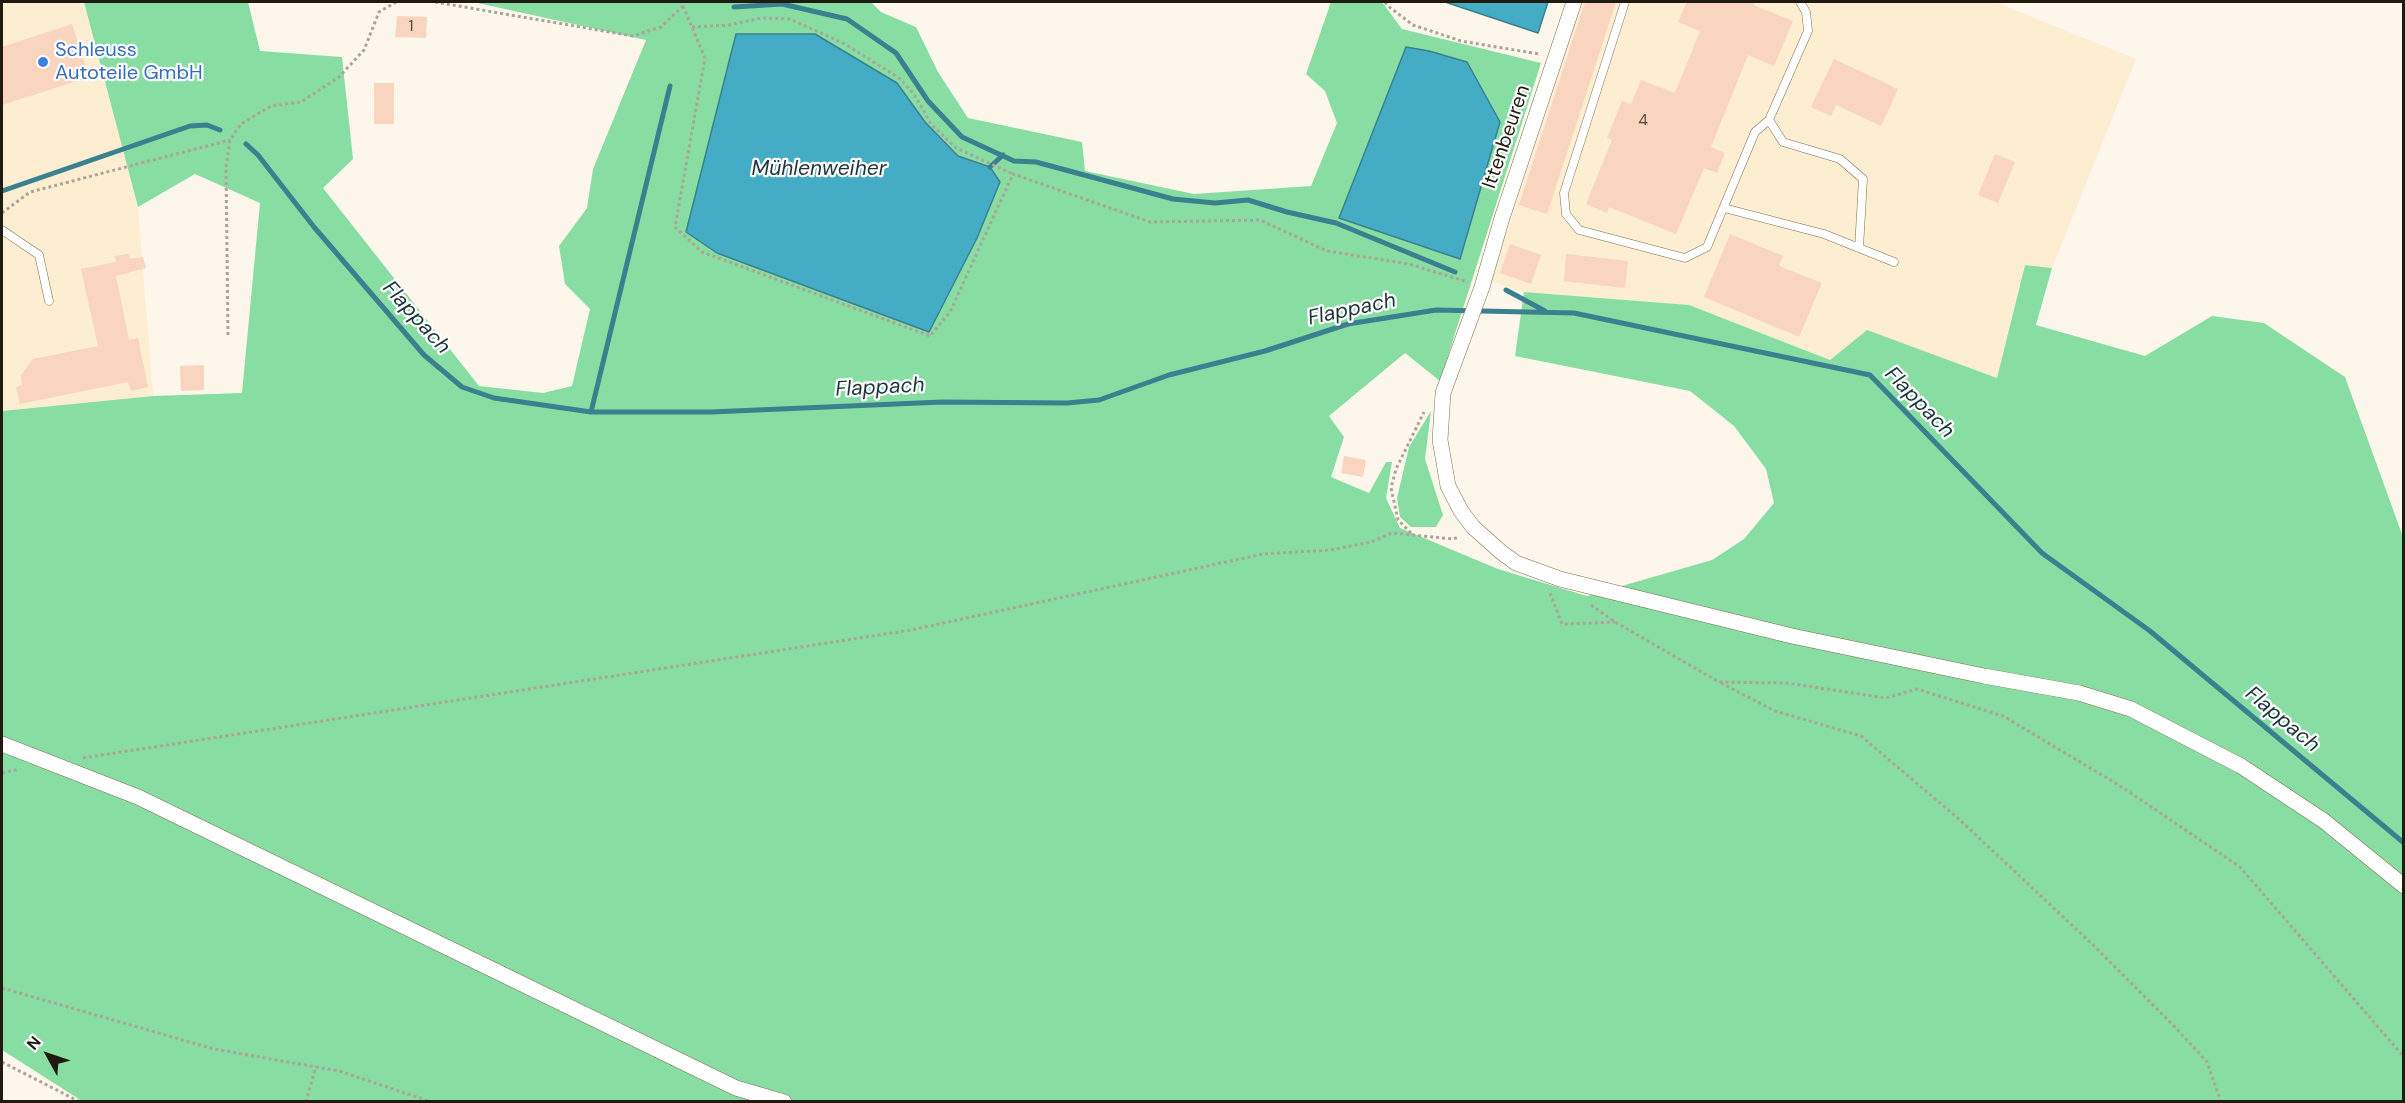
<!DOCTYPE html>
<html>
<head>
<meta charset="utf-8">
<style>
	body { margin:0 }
	#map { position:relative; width:2405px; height:1103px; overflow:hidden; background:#fdf6eb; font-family:"DM Sans",sans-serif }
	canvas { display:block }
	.frame { position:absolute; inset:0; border:3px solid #201a10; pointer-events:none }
	.north { position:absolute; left:18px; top:1025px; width:60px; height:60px; -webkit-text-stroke:4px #fff; paint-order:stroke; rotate:310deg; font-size:16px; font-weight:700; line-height:24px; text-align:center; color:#201a10 }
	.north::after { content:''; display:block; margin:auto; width:21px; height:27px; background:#201a10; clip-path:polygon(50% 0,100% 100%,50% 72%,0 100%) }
</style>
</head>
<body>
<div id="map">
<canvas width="2405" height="1103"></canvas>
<div class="frame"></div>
<div class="north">N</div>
</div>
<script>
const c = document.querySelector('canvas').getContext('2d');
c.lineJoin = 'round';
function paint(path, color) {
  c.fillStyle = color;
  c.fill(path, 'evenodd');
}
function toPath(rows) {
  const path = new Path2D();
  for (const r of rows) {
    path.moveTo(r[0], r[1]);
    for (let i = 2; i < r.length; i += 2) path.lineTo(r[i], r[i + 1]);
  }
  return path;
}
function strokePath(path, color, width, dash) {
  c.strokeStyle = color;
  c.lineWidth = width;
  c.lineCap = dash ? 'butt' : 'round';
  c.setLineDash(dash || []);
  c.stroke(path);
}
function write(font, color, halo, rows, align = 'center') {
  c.font = font + ' "DM Sans",sans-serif';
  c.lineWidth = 4.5;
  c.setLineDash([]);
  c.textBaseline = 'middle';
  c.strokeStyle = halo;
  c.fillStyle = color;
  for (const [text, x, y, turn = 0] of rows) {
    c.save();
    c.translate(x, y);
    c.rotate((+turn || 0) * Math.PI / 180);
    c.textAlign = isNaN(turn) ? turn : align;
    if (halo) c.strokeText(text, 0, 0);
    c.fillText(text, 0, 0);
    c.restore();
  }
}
paint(toPath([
	[2,2,84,2,138,207,153,396,2,411],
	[1582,2,1995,2,2136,59,2052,268,2024,265,1997,378,1867,331,1830,360,1689,305,1524,292,1491,281]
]), '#fdedd1');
paint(toPath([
	[84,2,248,2,260,51,342,57,353,159,323,188,479,386,543,393,572,386,590,309,565,284,559,246,587,208,593,169,646,40,473,2,871,2,881,12,916,27,938,72,968,118,1082,142,1085,171,1194,194,1311,186,1337,123,1325,91,1306,74,1331,2,1382,2,1402,29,1541,63,1440,381,1405,353,1329,416,1344,437,1331,477,1369,493,1386,462,1392,462,1386,498,1400,528,1498,569,1587,596,1712,560,1744,539,1774,503,1766,469,1734,426,1690,391,1515,356,1524,292,1689,305,1830,360,1867,330,1997,378,2025,265,2052,268,2036,325,2145,356,2212,316,2264,323,2345,377,2403,537,2403,1101,82,1101,2,1050,2,411,153,396,242,393,260,203,195,174,138,207],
	[897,83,925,122,958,156,1000,183,977,238,929,332],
	[1431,411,1425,459,1443,515,1436,527,1411,527,1400,517,1397,498,1409,447]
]), '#88dea2');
const water = toPath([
	[1445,2,1548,2,1538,33,1445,2],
	[736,34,815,34,897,83,925,122,958,156,990,167,1000,182,977,238,929,332,717,253,686,232,736,34],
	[1406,47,1429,51,1467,62,1500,122,1460,259,1339,218,1406,47]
]);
paint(water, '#45acc6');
strokePath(water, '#3a808f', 1.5);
strokePath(toPath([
	[734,7,782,4,847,19,896,53,928,101,962,137,1014,161,1036,162,1173,199,1215,203,1248,200,1287,212,1336,223,1455,272],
	[246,144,258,155,314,227,424,355,462,387,494,398,591,412,711,412,942,402,1067,403,1099,400,1169,375,1265,351,1348,324,1436,310,1574,313,1870,375,2042,553,2150,631,2404,843],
	[990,167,1003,155],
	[2,191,190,126,207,125,220,130],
	[1506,290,1545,311],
	[591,412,670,86]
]), '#3a808f', 5);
paint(toPath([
	[1585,2,1616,2,1547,214,1519,205],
	[1687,2,1755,2,1753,5,1793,21,1774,66,1748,55,1711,147,1725,153,1717,173,1704,168,1676,234,1609,207,1607,213,1586,204,1612,140,1607,138,1622,101,1631,104,1641,80,1675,93,1700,31,1678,22],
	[397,16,427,17,426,38,395,37],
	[72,24,89,77,2,105,2,47],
	[1834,59,1898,89,1881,126,1836,105,1831,116,1811,107],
	[374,83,394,83,394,124,374,124],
	[1995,154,2015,162,1998,203,1978,195],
	[1730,234,1783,256,1779,266,1822,283,1799,337,1704,297],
	[1510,244,1541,255,1531,284,1500,273],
	[129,254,130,259,143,257,146,268,116,276,129,340,138,338,148,387,131,391,128,382,20,404,16,387,22,385,21,375,33,359,98,346,81,269,116,262,115,256],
	[1566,254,1628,261,1625,288,1564,281],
	[204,365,204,390,181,391,180,366],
	[1344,456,1366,460,1363,477,1341,473]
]), '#f9d4bf');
const service = toPath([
	[1625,2,1564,193,1566,214,1579,230,1685,258,1707,247,1755,132,1769,120,1808,31,1806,12,1800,2],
	[1769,120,1783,142,1840,159,1863,179,1859,248],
	[1724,208,1824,234,1894,262],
	[2,230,39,255,49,301]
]);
const minor = toPath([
	[1574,2,1502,218,1482,287,1443,393,1440,440,1448,486,1461,511,1473,527,1501,552,1516,563,1560,579,1792,636,1984,676,2079,693,2131,709,2241,766,2324,821,2404,886],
	[2,744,138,797,736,1088,784,1102]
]);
strokePath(service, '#7b6d53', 9);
strokePath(minor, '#7b6d53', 16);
strokePath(toPath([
	[435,2,633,36,661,27,683,6,681,2],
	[1385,2,1388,6,1413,25,1461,41,1539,54],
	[683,6,705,58,675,227,702,252,930,336,950,312,1013,174,1150,222,1260,220,1327,251,1409,264,1468,282],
	[692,27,729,25,761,18,790,19,845,44,899,78,914,94,931,124,956,148,1013,174],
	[2,213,30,192,230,140],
	[228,335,226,168,230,140,241,124,271,106,301,102,339,77,364,50,379,12,396,2],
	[1411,533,1398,520,1391,488,1396,469,1424,412],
	[1550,593,1562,624,1615,622],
	[1591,605,1615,622,1719,682,1787,683,1886,698,1917,689,2003,716,2122,787,2240,867,2404,1057],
	[1721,683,1775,711,1861,736,1960,820,2092,944,2173,1025,2207,1062,2221,1102],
	[83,758,911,630,1263,554,1330,550,1371,542,1392,533,1453,539,1459,537],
	[2,773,20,769],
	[2,988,214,1049,339,1071,432,1102],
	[2,1062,80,1102],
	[306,1102,316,1066]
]), '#aba499', 3, [3, 3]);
strokePath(service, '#fff', 8);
strokePath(minor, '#fff', 15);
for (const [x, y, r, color] of [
	[43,62,6,"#3f7fe0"]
]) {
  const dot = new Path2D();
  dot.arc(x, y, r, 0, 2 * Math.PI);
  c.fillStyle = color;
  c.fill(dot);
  strokePath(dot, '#fff', 2);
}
write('16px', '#56483c', null, [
	["1",411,27],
	["4",1643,121]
]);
write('20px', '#366cbe', '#fff', [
	["Schleuss",55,51],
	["Autoteile GmbH",55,74]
], 'left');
write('20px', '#201a10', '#fff', [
	["Ittenbeuren",1507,137,-71]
]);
write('italic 21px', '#1d343b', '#fff', [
	["Mühlenweiher",819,169],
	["Flappach",1352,310,-12],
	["Flappach",416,318,48],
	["Flappach",880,388,-3],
	["Flappach",1919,403,46],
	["Flappach",2282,720,40]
]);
</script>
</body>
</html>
